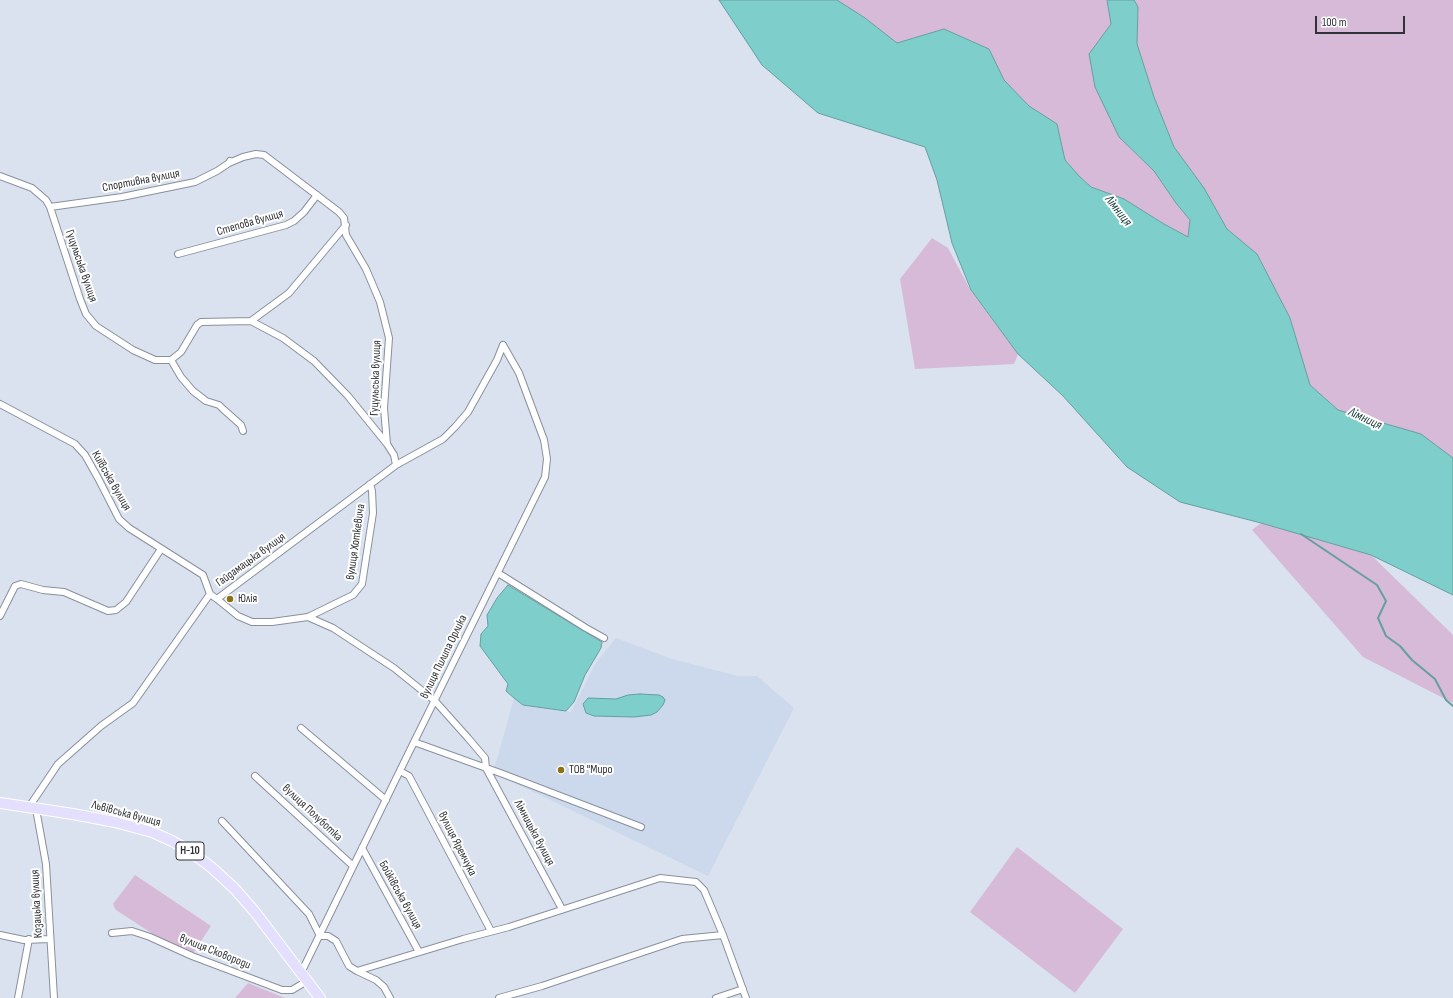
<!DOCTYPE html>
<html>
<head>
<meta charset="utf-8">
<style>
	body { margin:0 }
	#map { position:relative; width:1453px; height:998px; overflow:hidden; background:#dae2ef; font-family:"Sofia Sans Condensed",sans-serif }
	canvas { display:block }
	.scale { position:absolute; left:1315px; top:16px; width:90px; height:18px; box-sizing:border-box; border:2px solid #2f3237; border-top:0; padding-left:5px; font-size:12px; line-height:14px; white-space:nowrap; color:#2f3237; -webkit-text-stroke:3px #fff; paint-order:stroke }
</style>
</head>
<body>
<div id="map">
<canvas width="1453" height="998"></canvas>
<div class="scale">100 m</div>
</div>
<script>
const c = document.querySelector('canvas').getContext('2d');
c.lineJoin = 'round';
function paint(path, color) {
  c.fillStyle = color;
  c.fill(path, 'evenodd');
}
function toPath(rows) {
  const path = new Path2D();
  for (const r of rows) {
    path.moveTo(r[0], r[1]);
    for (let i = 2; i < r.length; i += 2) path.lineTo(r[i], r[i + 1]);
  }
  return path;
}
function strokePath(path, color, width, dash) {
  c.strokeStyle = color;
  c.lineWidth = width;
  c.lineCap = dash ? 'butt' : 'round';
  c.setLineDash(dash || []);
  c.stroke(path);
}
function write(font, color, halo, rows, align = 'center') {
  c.font = font + ' "Sofia Sans Condensed",sans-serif';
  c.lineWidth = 4;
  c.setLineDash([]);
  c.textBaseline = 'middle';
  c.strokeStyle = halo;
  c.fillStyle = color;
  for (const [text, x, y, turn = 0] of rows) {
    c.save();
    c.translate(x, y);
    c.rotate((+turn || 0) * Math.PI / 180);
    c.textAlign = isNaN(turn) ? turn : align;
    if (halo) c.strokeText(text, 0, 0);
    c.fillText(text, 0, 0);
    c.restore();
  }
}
paint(toPath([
	[616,638,672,659,738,676,757,676,794,708,708,876,492,772,498,756,514,698,523,705,571,712,595,664]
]), '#ccd8eb');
paint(toPath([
	[837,0,1107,0,1111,24,1089,54,1119,137,1154,171,1176,203,1190,220,1188,237,1164,224,1124,199,1091,187,1079,176,1065,160,1057,124,1029,106,1004,80,989,49,944,29,897,43,865,18],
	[1134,0,1453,0,1453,458,1421,434,1338,410,1310,385,1290,318,1257,254,1227,229,1204,188,1174,147,1154,97,1137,44,1138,7],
	[932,238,948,248,971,291,1018,354,1014,364,915,369,900,279],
	[1261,523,1371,555,1453,635,1453,703,1363,657,1252,530],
	[1017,847,1123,929,1075,993,970,912],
	[135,875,211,926,190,958,116,910,113,904],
	[248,983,285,998,235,998]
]), '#d7bad7');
const water = toPath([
	[719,0,837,0,865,18,897,43,944,29,989,49,1004,80,1029,106,1057,124,1065,160,1079,176,1091,187,1124,199,1164,224,1188,237,1190,220,1176,203,1154,171,1119,137,1095,87,1089,54,1111,24,1107,0,1134,0,1138,7,1137,44,1154,97,1174,147,1204,188,1227,229,1257,254,1290,318,1310,385,1338,410,1421,434,1453,458,1453,595,1371,555,1261,523,1180,502,1127,467,1063,396,1018,354,971,290,952,243,937,180,925,147,818,113,762,65,719,0],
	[508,585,602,642,601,648,585,675,574,702,566,711,523,705,514,698,506,691,508,684,480,646,481,634,488,626,487,615,497,598,508,585],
	[640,694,659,695,663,697,665,700,663,705,657,712,651,715,634,717,594,716,586,713,583,704,588,698,616,699,628,695,640,694]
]);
paint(water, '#7ececb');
strokePath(water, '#669f9f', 1);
strokePath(toPath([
	[1301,534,1377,585,1386,601,1378,618,1386,636,1400,646,1412,660,1435,679,1446,700,1453,706]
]), '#669f9f', 2);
const minor = toPath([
	[229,163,243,157,256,154,264,155,339,212,344,218,346,235,366,269,380,302,389,338,384,408,387,444],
	[0,176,32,188,46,200,50,207,80,299,86,314,96,326,133,350,155,360,171,360,181,352,197,325,201,322,251,321,283,338,314,361,348,396,387,444,394,455,396,465],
	[50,207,122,197,195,182,217,171,229,163,230,161],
	[178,254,286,225,294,221,304,212,317,195],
	[251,321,289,293,346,225],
	[171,360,181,377,193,391,206,401,219,405,223,409,241,425,243,431],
	[0,404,75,444,85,455,98,478,119,519,129,528,203,575,210,594],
	[498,573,586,628,604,638],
	[210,594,217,599,396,465,443,439,455,427,468,412,497,360,503,345],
	[217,599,238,616,252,622,272,622,308,617,353,595,362,584,373,513,372,491,370,484],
	[0,616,15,586,21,584,43,590,64,592,108,611,116,610,126,602,161,549],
	[308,617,333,628,394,668,435,701,468,738,485,758,486,768,562,909],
	[301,728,386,800],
	[414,742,503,774,641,827],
	[400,771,409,776,491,931],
	[255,776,353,866],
	[29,807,58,764,101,726,133,703,210,594],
	[36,809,46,864,54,998],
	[222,821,309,914,320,936,328,936,336,941,349,966,357,971,463,939,509,927,660,878,696,882,704,890,723,935,746,998],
	[362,848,419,952],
	[112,933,132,931,150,937,192,956,282,990,292,990,307,981],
	[0,935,24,940,50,939],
	[357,971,376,980,384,987,390,998],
	[301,973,414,742,545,477,547,459,544,440,519,373,503,345],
	[18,998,29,939],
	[499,998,542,986,682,939,723,935],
	[716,998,743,989]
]);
const primary = toPath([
	[0,803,73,814,115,822,152,832,172,841,188,850,211,867,234,888,255,912,320,998]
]);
strokePath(minor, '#89909c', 8);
strokePath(primary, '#fff', 12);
strokePath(minor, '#fff', 6);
strokePath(primary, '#e4dffd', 10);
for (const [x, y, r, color] of [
	[230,599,4,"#8a7113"],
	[561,770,4,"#8a7113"]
]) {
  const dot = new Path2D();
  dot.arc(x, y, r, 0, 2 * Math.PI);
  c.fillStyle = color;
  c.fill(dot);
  strokePath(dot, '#fff', 1.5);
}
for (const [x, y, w] of [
	[190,851,28]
]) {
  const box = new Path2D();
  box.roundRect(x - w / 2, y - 9, w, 18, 3);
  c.fillStyle = '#fff';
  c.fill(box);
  strokePath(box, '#2f3237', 1);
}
write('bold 11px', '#2f3237', null, [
	["Н-10",190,851]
]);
write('12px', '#2f3237', '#fff', [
	["Спортивна вулиця",141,181,-11],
	["Степова вулиця",250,223,-16],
	["Гуцульська вулиця",81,266,71],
	["Гуцульська вулиця",376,378,-88],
	["Київська вулиця",111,481,60],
	["вулиця Хоткевича",356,542,-82],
	["Гайдамацька вулиця",251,560,-36],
	["вулиця Пилипа Орлика",444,657,-64],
	["вулиця Полуботка",312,813,43],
	["Львівська вулиця",126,814,15],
	["Лімницька вулиця",534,833,62],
	["вулиця Яремчука",457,844,63],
	["Бойківська вулиця",400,895,61],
	["Козацька вулиця",37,904,-93],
	["вулиця Сковороди",215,952,22]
]);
write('12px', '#2f3237', '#fff', [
	["Юлія",238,599],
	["ТОВ \"Миро",569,770]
], 'left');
write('italic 13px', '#123a39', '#fff', [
	["Лімниця",1118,211,52],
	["Лімниця",1365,419,25]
]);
</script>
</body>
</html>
